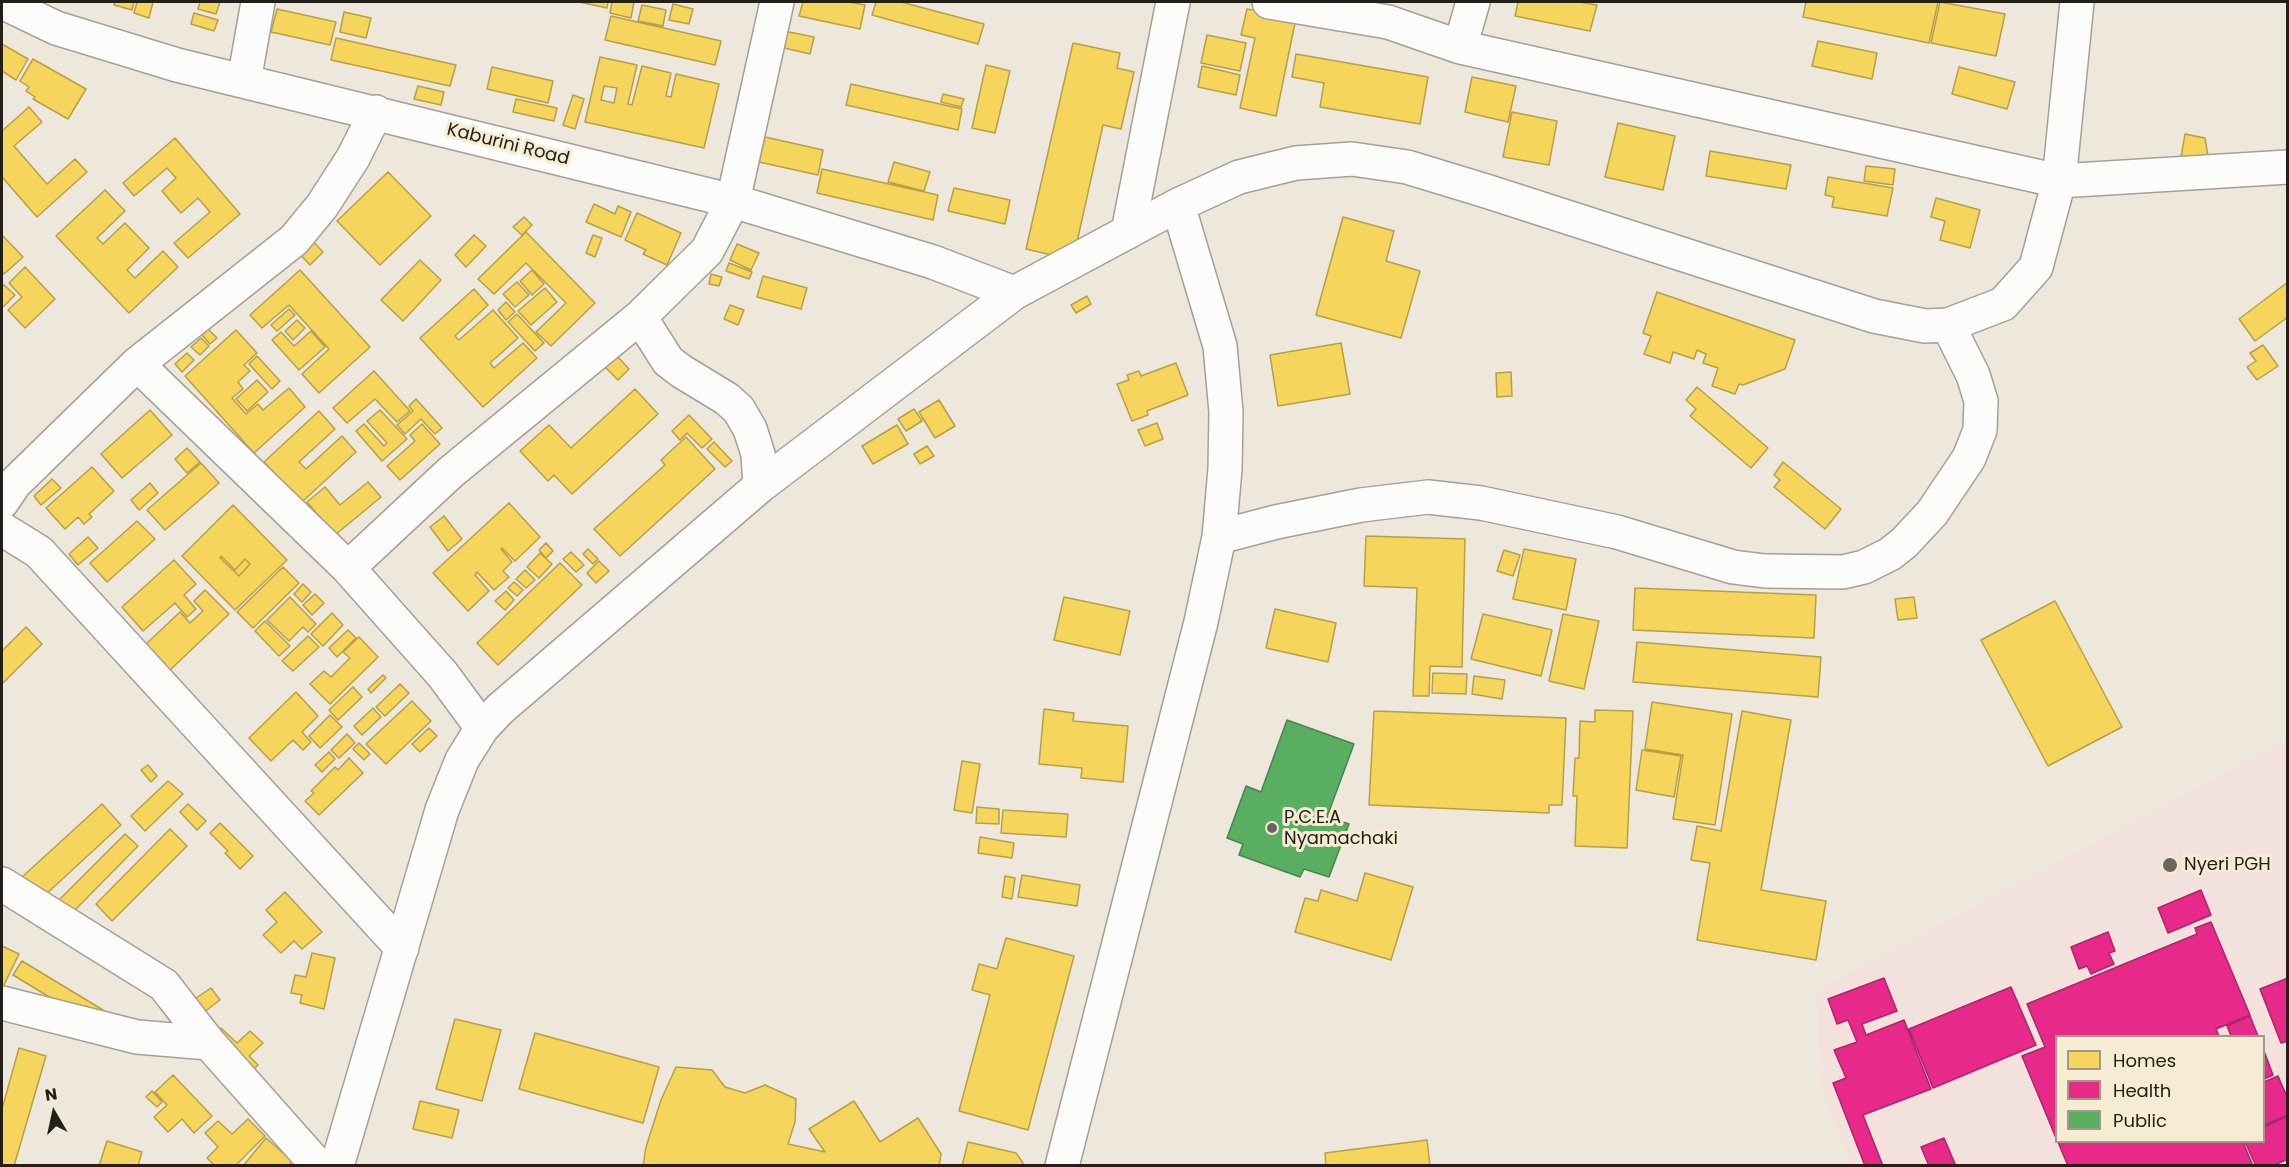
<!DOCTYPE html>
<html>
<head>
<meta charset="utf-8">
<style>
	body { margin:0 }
	#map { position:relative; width:2289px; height:1167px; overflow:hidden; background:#ede8db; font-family:Poppins,sans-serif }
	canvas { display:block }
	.frame { position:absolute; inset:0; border:3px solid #232017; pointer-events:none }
	.legend { position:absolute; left:2055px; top:1035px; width:210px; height:108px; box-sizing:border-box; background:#f5ecd3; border:2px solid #a19a88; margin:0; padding:8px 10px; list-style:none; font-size:18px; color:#232017 }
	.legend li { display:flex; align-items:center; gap:12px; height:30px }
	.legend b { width:30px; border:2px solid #a19a88 }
	.north { position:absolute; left:24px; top:1083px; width:60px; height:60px; -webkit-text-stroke:4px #f5ecd3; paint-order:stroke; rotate:351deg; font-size:16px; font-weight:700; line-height:24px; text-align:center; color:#232017 }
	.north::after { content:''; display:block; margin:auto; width:21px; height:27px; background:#232017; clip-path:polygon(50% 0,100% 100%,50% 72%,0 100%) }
</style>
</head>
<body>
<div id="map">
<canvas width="2289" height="1167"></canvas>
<div class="frame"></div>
<ul class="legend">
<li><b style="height:16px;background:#f6d55c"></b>Homes</li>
<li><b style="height:16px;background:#e7298a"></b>Health</li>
<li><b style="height:16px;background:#5aae61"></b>Public</li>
</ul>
<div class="north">N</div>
</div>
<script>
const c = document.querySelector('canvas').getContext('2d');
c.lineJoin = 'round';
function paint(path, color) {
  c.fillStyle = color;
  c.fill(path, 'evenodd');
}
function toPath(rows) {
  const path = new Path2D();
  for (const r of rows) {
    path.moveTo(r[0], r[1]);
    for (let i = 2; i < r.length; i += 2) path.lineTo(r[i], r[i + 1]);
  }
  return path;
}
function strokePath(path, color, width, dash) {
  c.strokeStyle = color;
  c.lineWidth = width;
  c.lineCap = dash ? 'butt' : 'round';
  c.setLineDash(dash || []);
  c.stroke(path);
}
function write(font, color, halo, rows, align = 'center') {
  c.font = font + ' Poppins,sans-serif';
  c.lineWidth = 6;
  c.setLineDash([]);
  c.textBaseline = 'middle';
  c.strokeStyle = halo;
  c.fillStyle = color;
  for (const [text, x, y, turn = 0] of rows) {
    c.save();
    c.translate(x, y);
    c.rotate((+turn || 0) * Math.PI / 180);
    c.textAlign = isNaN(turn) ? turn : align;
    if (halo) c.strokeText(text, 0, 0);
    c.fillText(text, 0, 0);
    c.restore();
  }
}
paint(toPath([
	[2287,740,2287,1165,1852,1165,1821,1090,1817,990],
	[2056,1036,2264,1036,2264,1142,2056,1142]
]), '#f2e1dc');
const homes = toPath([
	[115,2,134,2,132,10,114,5,115,2],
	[137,2,153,2,149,18,134,13,137,2],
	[200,2,220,2,216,14,198,9,200,2],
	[579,2,608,2,607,8,579,2],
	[612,2,634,2,631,18,610,13,612,2],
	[803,2,849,2,865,5,860,29,799,16,803,2],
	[876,2,901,2,984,24,978,44,872,15,876,2],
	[1518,2,1579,2,1597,5,1590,31,1515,16,1518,2],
	[1806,2,1938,2,1929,43,1803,17,1806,2],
	[1940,2,2005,14,1996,56,1931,43,1940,2],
	[673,4,693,9,689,24,669,20,673,4],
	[642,5,666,10,663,26,638,21,642,5],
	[277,9,336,22,330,45,271,32,277,9],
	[1247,9,1296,18,1276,116,1240,108,1255,38,1241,35,1247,9],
	[344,12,371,18,366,38,340,32,344,12],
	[194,13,218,20,214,31,191,24,194,13],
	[611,16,721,41,715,65,605,40,611,16],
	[784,31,814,37,810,54,780,47,784,31],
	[1207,35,1246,43,1240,71,1201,63,1207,35],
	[336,38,456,65,450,86,331,60,336,38],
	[1818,41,1877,53,1872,79,1812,66,1818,41],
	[1073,43,1120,53,1117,68,1134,72,1121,129,1103,125,1073,260,1026,249,1073,43],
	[2,44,28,59,16,80,2,71,2,44],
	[1296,54,1428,77,1420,124,1320,107,1324,83,1292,77,1296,54],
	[600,57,637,65,628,104,632,105,642,66,671,73,666,96,671,97,676,74,719,84,704,148,585,122,600,57],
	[604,86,617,88,614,103,601,100,604,86],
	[33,59,86,89,68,119,33,99,35,97,26,91,29,87,20,81,33,59],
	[986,65,1010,71,995,133,972,128,986,65],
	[1202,66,1240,75,1236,95,1198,87,1202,66],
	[492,67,553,81,548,103,487,89,492,67],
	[1959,67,2015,82,2007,109,1952,94,1959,67],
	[1472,77,1516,86,1508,122,1465,112,1472,77],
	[851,84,962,109,958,130,846,105,851,84],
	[418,86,444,92,441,105,414,99,418,86],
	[943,94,964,99,961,107,941,102,943,94],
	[573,95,584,99,575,129,563,125,573,95],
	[516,99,557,108,554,121,513,112,516,99],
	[29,107,42,122,14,146,47,184,75,159,87,172,37,217,2,177,2,131,29,107],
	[1512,112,1557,121,1549,165,1503,157,1512,112],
	[1618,123,1675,136,1663,190,1605,177,1618,123],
	[2185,134,2205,138,2210,168,2180,163,2185,134],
	[765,137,823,150,818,175,759,162,765,137],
	[175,138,240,214,188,258,174,243,210,212,198,198,181,213,162,191,176,178,167,168,134,196,123,183,175,138],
	[1710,151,1791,165,1786,189,1706,176,1710,151],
	[894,162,930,172,924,191,888,182,894,162],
	[1866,166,1895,169,1893,185,1864,181,1866,166],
	[822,169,938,195,933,220,817,193,822,169],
	[388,172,431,216,380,265,337,221,388,172],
	[1828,177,1893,188,1887,216,1832,207,1834,197,1825,195,1828,177],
	[954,188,1010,200,1005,224,948,211,954,188],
	[105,190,125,211,97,238,103,244,125,223,149,248,127,270,135,278,163,251,178,267,129,313,56,236,105,190],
	[1936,198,1980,210,1970,248,1940,240,1945,221,1931,217,1936,198],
	[594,204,615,214,618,206,631,212,621,237,586,222,594,204],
	[637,213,681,233,667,265,643,254,646,250,625,240,637,213],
	[524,217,532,225,522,235,513,227,524,217],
	[1343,217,1394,231,1386,261,1420,271,1401,338,1316,315,1343,217],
	[526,232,595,303,551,346,536,332,566,303,526,263,494,294,478,279,526,232],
	[306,234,323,252,310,265,293,247,306,234],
	[2,235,23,257,4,274,2,272,2,235],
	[474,235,486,246,466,267,455,255,474,235],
	[593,235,602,238,595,257,586,253,593,235],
	[737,244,759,253,751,270,730,260,737,244],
	[420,260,441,280,403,321,381,300,420,260],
	[729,263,752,272,749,279,726,271,729,263],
	[25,267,55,299,25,328,8,310,22,297,9,283,25,267],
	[300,270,370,347,319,393,302,374,329,349,289,305,262,328,250,315,300,270],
	[532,270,544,284,532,295,520,281,532,270],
	[711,274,722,277,719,286,709,284,711,274],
	[763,276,807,288,801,309,757,297,763,276],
	[517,282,529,295,515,307,503,294,517,282],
	[2288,282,2288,317,2255,341,2239,319,2288,282],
	[4,285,15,295,2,308,2,287,4,285],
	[545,288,557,302,531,325,518,311,545,288],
	[474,289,488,305,455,336,459,340,493,310,518,338,490,363,494,368,523,343,537,358,483,407,420,338,474,289],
	[1657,292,1795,340,1785,369,1743,385,1739,384,1735,394,1712,386,1718,368,1703,363,1706,354,1697,350,1694,359,1673,352,1670,363,1644,354,1651,336,1643,333,1657,292],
	[1087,296,1091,304,1076,313,1071,305,1087,296],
	[506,302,515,312,506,320,498,310,506,302],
	[730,305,744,310,738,325,724,319,730,305],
	[289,309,295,315,277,331,271,325,289,309],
	[517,314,544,343,535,351,508,322,517,314],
	[297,320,305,328,293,340,285,331,297,320],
	[208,329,217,338,210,344,202,335,208,329],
	[236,330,257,353,244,365,250,371,238,382,243,389,232,398,246,414,258,404,263,410,289,388,305,407,254,453,185,376,236,330],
	[311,331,325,347,299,370,272,340,281,332,294,346,311,331],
	[201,338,209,346,200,355,191,347,201,338],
	[1341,343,1350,394,1278,406,1270,355,1341,343],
	[2263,345,2278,366,2257,380,2247,367,2256,361,2250,353,2263,345],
	[187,353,194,360,182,372,175,364,187,353],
	[257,356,280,381,272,389,249,364,257,356],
	[617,356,629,369,618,380,605,367,617,356],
	[1176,363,1188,395,1147,411,1148,415,1132,421,1117,384,1129,380,1127,375,1139,371,1141,376,1176,363],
	[374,371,410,411,397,422,375,399,347,423,333,408,374,371],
	[1511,372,1512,396,1497,397,1496,373,1511,372],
	[257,380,268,392,247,411,236,399,257,380],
	[1697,387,1768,448,1751,468,1690,416,1696,409,1686,400,1697,387],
	[635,389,658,414,572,494,554,475,548,481,520,451,549,425,571,448,635,389],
	[416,399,442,428,435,434,421,419,405,434,397,425,413,411,409,406,416,399],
	[939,400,955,426,935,438,919,412,939,400],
	[914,409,922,421,906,431,898,419,914,409],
	[150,410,172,435,122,478,101,454,150,410],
	[380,410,407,439,382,461,356,431,364,424,384,446,387,443,367,421,380,410],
	[319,411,335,429,299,462,306,469,342,436,356,452,302,502,264,462,319,411],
	[689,415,712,439,702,448,687,433,680,440,672,431,689,415],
	[1157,423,1163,439,1145,446,1138,430,1157,423],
	[422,424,440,444,400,480,387,466,415,441,410,435,422,424],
	[897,425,908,444,873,464,862,446,897,425],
	[686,437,715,469,620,556,594,529,665,465,661,460,686,437],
	[714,442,732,461,725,467,707,449,714,442],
	[927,446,934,456,920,464,914,454,927,446],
	[187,448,200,462,187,473,175,459,187,448],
	[1783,462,1841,509,1825,529,1774,487,1780,480,1774,475,1783,462],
	[201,463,219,483,165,530,147,510,201,463],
	[92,467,114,491,89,514,92,517,84,524,78,517,65,529,46,508,92,467],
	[52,479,61,488,41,505,34,496,52,479],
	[368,482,381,497,335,535,307,502,325,487,340,505,368,482],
	[150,483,158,493,139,510,131,500,150,483],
	[509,503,540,537,515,561,502,548,501,549,512,562,503,571,509,577,494,590,477,572,475,575,489,591,468,611,433,573,509,503],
	[233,505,287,560,235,610,182,556,233,505],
	[221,556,235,570,245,559,250,564,239,576,220,558,221,556],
	[444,516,462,539,448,551,430,527,444,516],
	[137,521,155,539,107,582,90,563,137,521],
	[1366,536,1465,539,1462,667,1430,666,1429,696,1413,696,1417,588,1364,586,1366,536],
	[88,537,98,548,78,565,69,554,88,537],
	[546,543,553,551,546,558,539,550,546,543],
	[588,549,598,559,593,564,583,554,588,549],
	[1524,549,1576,559,1566,610,1513,599,1524,549],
	[1504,550,1520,555,1513,576,1497,571,1504,550],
	[571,552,584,565,576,572,563,559,571,552],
	[540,553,552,564,539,578,527,567,540,553],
	[221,556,235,570,245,559,250,564,239,576,220,558,221,556],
	[174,560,196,584,184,595,196,609,187,617,175,603,143,631,122,607,174,560],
	[599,561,609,571,596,583,587,573,599,561],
	[560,563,582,585,498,665,477,643,560,563],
	[283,567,299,583,253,628,237,612,283,567],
	[525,570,535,580,526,588,516,579,525,570],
	[514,582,523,590,517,596,508,588,514,582],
	[303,584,311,592,302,602,294,594,303,584],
	[1635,588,1816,595,1814,638,1633,630,1635,588],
	[205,590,229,614,169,671,145,645,180,612,190,623,203,611,194,601,205,590],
	[506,591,514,600,505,610,495,601,506,591],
	[315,594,324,603,312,615,303,605,315,594],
	[290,597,316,624,308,632,303,627,289,641,267,620,290,597],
	[1064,597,1130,611,1120,655,1054,640,1064,597],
	[1914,597,1917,618,1898,620,1895,599,1914,597],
	[2055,601,2122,727,2048,766,1981,640,2055,601],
	[1275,609,1336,623,1328,662,1266,648,1275,609],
	[332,613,343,625,323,646,311,634,332,613],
	[1483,614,1552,630,1541,676,1471,659,1483,614],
	[1563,614,1599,621,1584,689,1549,681,1563,614],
	[265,621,290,646,279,656,255,631,265,621],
	[26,627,42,644,2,684,2,651,26,627],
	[348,630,356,638,337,657,329,648,348,630],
	[308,636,319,647,293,671,282,661,308,636],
	[359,637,378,657,330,704,310,684,324,671,331,677,350,658,343,652,359,637],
	[1637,642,1821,657,1818,697,1633,682,1637,642],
	[1433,673,1467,674,1466,694,1432,693,1433,673],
	[383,675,386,678,371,693,368,689,383,675],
	[1474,676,1505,680,1502,699,1472,694,1474,676],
	[400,684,409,693,385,716,376,707,400,684],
	[353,687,362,697,338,720,329,710,353,687],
	[296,692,318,716,302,732,311,742,303,750,293,740,271,761,249,738,296,692],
	[412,701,431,721,386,764,366,744,412,701],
	[1652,702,1732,714,1715,825,1673,819,1683,755,1645,749,1652,702],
	[373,708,381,717,362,735,354,726,373,708],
	[1044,709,1074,713,1073,721,1128,726,1123,782,1081,778,1082,768,1039,764,1044,709],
	[1595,710,1633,711,1627,848,1575,846,1577,796,1573,796,1575,758,1579,758,1580,721,1595,722,1595,710],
	[1374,711,1566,718,1562,805,1549,805,1549,813,1369,805,1374,711],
	[1742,711,1791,720,1761,890,1826,901,1816,960,1697,940,1710,863,1691,860,1697,826,1721,831,1742,711],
	[330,715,342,727,320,748,309,736,330,715],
	[429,728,437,736,420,752,412,744,429,728],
	[347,734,355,743,339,758,331,750,347,734],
	[359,743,370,754,364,760,353,749,359,743],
	[1642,750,1681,756,1674,797,1636,790,1642,750],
	[329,752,335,759,322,772,315,765,329,752],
	[349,758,363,773,319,815,305,801,314,793,311,791,335,767,338,770,349,758],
	[962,761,980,764,972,813,954,810,962,761],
	[148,765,157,776,151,782,141,770,148,765],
	[168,781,183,794,145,831,131,816,168,781],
	[102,804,121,825,30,909,10,888,102,804],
	[188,804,206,821,197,830,180,812,188,804],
	[977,807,999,809,999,824,976,823,977,807],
	[1003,810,1068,814,1066,837,1001,833,1003,810],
	[220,823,253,856,240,869,225,853,228,851,210,833,220,823],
	[170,829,187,846,112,921,96,904,170,829],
	[125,834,138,846,71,914,58,901,125,834],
	[980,837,1014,843,1012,858,978,853,980,837],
	[1365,873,1413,887,1391,960,1295,932,1305,898,1318,901,1321,890,1357,901,1365,873],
	[1022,875,1080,885,1077,906,1018,897,1022,875],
	[1005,876,1015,878,1012,899,1002,897,1005,876],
	[285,892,322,932,302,949,294,941,281,953,263,935,277,922,266,910,285,892],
	[1006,938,1074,956,1028,1130,959,1111,990,995,972,990,979,964,997,969,1006,938],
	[2,946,19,954,2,989,2,946],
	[312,953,335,958,324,1009,300,1003,302,995,291,993,295,975,306,977,312,953],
	[22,961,136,1030,127,1044,13,975,22,961],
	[211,988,220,1000,203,1013,193,1000,211,988],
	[455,1019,501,1030,482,1101,436,1089,455,1019],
	[221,1028,237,1043,250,1031,263,1043,249,1056,258,1065,241,1082,205,1045,221,1028],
	[535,1033,659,1067,643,1123,519,1089,535,1033],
	[19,1048,46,1056,14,1166,2,1166,2,1109,19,1048],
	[676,1067,712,1070,725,1087,745,1093,765,1085,796,1099,795,1122,788,1144,825,1152,809,1129,854,1101,880,1142,918,1118,941,1154,939,1166,643,1166,646,1147,661,1100,676,1067],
	[173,1075,212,1116,194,1133,182,1119,168,1132,154,1117,167,1105,155,1092,173,1075],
	[152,1091,162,1102,157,1107,146,1097,152,1091],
	[420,1101,459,1110,452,1138,413,1129,420,1101],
	[248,1119,265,1136,235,1166,215,1166,207,1158,218,1147,205,1133,218,1121,232,1134,248,1119],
	[266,1138,291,1160,290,1166,243,1166,266,1138],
	[1427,1140,1430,1166,1326,1166,1325,1153,1427,1140],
	[107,1141,142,1152,138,1166,99,1166,107,1141],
	[968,1142,1016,1153,1023,1163,1022,1166,962,1166,968,1142]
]);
paint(homes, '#f6d55c');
strokePath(homes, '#b79f47', 1.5);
const health = toPath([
	[2201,890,2211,915,2168,933,2158,908,2201,890],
	[2211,922,2250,1015,2216,1029,2219,1036,2056,1036,2056,1138,2022,1056,2045,1047,2027,1004,2197,934,2195,928,2211,922],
	[2108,932,2115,951,2109,953,2114,964,2091,974,2087,966,2079,969,2071,947,2108,932],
	[1884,978,1897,1011,1862,1024,1866,1035,1904,1020,1931,1089,1863,1115,1883,1166,1865,1166,1833,1083,1846,1078,1834,1050,1857,1042,1848,1020,1837,1024,1828,999,1884,978],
	[2288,978,2288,1041,2281,1043,2260,989,2288,978],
	[2011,987,2036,1045,1933,1088,1909,1029,2011,987],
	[2250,1016,2258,1036,2231,1036,2227,1026,2250,1016],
	[2264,1051,2273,1075,2264,1079,2264,1051],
	[2278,1076,2288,1099,2288,1115,2264,1125,2264,1082,2278,1076],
	[2288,1116,2288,1159,2272,1166,2256,1166,2245,1142,2264,1142,2264,1127,2288,1116],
	[1944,1138,1956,1166,1929,1166,1921,1147,1944,1138],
	[2058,1142,2243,1142,2253,1166,2068,1166,2058,1142]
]);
paint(health, '#e7298a');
strokePath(health, '#ac2668', 1.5);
const public = toPath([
	[1287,720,1354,744,1327,817,1349,824,1329,877,1304,869,1300,877,1239,855,1243,844,1227,838,1246,786,1261,792,1287,720]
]);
paint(public, '#5aae61');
strokePath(public, '#4a834b', 1.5);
const minor = toPath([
	[2,2,56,28,177,65,733,201,933,262,1014,293],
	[1269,2,1388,22,1460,47,2059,181,2288,167],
	[1460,47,1473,2],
	[244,81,258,2],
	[1128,232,1173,2],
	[640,317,668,361,681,371,727,399,739,410,750,429,758,454,760,486],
	[137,364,294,240,322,206,353,158,376,112],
	[2,502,15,483,137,364,348,568,443,675,482,728],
	[2,529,39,552,402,948],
	[1219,537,1276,522,1361,505,1428,497,1481,503,1617,532,1733,567,1765,571,1843,572,1864,567,1890,554,1904,543,1932,513,1969,458,1980,430,1981,401,1973,375,1948,325],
	[348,568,451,472,640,317,707,251,733,201,777,2],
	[2,884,164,985,209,1043,318,1166],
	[2,1003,137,1037,209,1043],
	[337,1166,442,810,462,760,482,728,500,709,760,486,1014,293,1178,205,1239,177,1296,163,1352,159,1407,167,1486,191,1874,316,1925,326,1948,325,2003,304,2036,267,2059,181,2077,2],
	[1062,1166,1201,622,1219,537,1225,469,1226,412,1220,346,1178,205]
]);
strokePath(minor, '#a4a096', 36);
strokePath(minor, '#fcfcfa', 33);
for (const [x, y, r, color] of [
	[1272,828,6,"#6a665c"],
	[2170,865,8,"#6a665c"]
]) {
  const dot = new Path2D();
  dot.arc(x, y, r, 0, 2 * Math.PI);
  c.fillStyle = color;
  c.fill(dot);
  strokePath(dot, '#f5ecd3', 2);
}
write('18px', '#232017', '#f5ecd3', [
	["Kaburini Road",508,145,14]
]);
write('18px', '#232017', '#f5ecd3', [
	["P.C.E.A",1284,818],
	["Nyamachaki",1284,839],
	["Nyeri PGH",2184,865]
], 'left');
</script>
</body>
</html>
